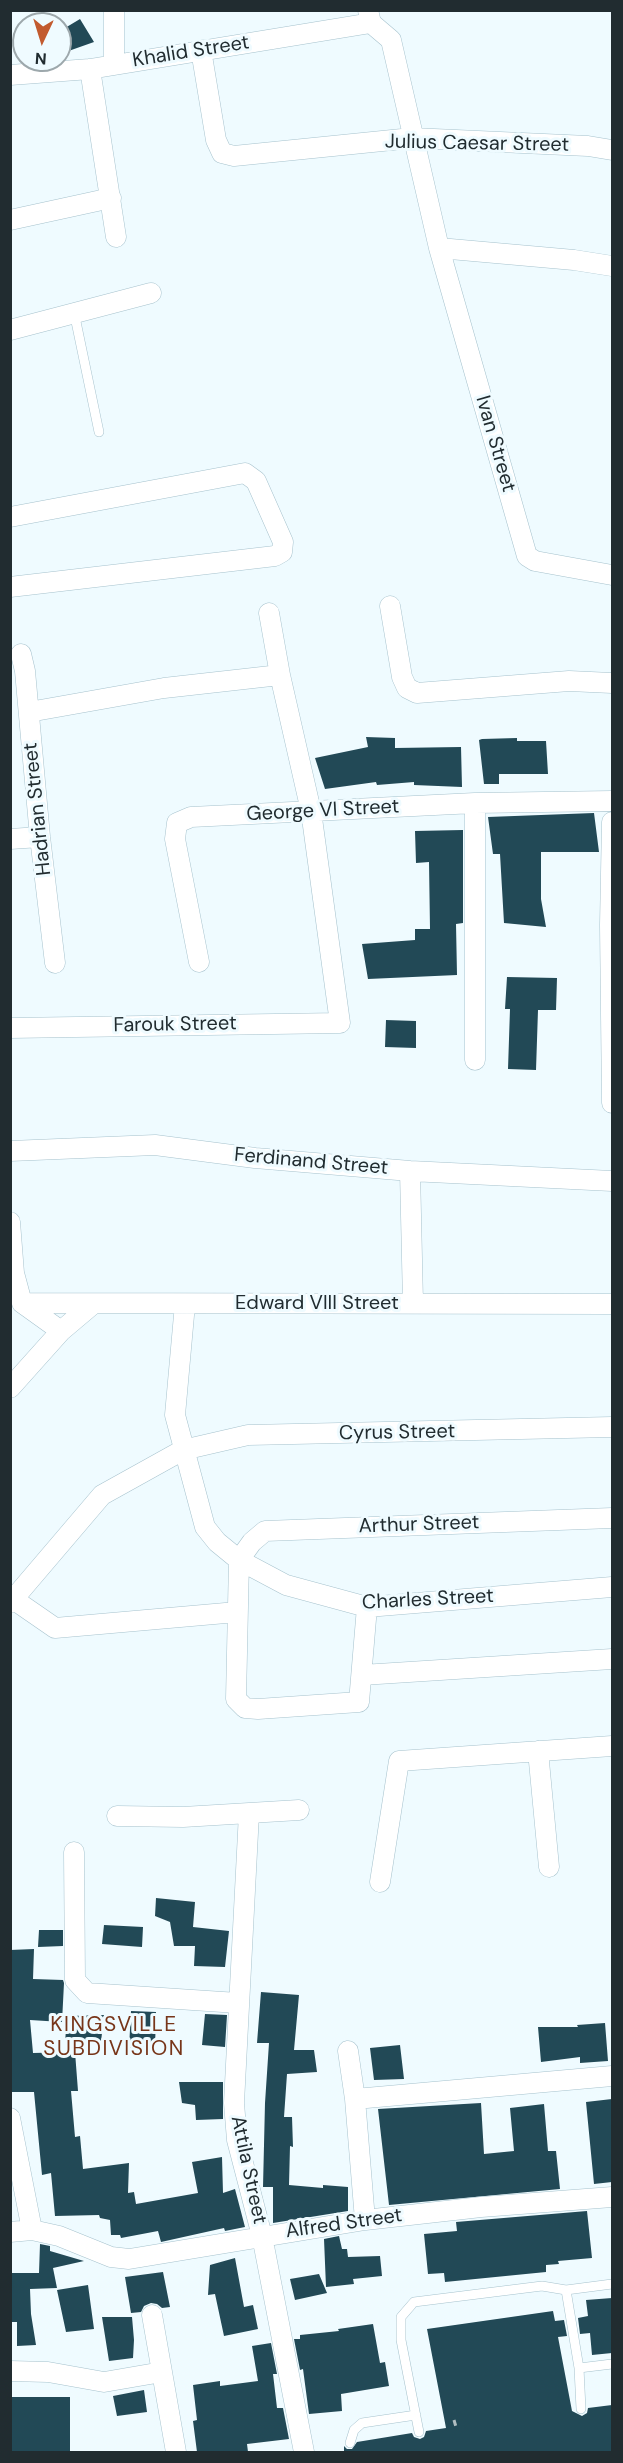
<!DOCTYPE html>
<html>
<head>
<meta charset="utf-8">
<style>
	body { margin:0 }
	#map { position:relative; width:623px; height:2463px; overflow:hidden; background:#effbff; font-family:"DM Sans",sans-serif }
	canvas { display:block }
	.frame { position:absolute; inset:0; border:12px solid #212c30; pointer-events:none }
	.north { position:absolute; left:12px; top:12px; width:60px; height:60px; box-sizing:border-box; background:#effbff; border:2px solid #9da8ac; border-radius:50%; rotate:184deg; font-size:16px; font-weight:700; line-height:24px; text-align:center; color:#212c30 }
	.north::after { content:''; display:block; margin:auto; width:21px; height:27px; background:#c25b2f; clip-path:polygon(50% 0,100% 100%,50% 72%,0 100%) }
</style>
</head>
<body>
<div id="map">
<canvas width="623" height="2463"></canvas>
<div class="frame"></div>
<div class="north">N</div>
</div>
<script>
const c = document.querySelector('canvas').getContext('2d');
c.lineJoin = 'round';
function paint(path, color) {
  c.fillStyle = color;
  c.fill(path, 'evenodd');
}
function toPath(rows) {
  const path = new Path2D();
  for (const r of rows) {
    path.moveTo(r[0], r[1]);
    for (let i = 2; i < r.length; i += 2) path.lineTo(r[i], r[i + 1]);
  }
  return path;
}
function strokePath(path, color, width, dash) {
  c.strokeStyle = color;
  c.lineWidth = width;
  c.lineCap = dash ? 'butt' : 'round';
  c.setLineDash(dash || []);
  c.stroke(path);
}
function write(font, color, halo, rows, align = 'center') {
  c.font = font + ' "DM Sans",sans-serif';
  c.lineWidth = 6;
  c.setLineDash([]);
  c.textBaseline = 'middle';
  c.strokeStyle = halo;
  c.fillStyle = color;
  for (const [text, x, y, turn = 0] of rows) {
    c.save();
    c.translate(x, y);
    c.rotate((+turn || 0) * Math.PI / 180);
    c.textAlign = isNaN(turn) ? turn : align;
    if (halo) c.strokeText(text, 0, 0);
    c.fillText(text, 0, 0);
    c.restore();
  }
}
paint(toPath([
	[80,19,94,42,60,54,60,31],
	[366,737,395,738,395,748,461,747,462,787,414,785,414,782,377,785,376,782,325,789,315,758,368,747],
	[517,738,517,741,546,741,548,774,499,774,499,784,484,784,479,740,482,739],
	[594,813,599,852,541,852,541,899,546,927,504,923,500,854,493,854,488,817],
	[463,830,463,923,456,924,457,975,368,979,362,944,415,940,415,929,430,929,429,862,416,863,415,831],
	[507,977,557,978,556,1010,538,1010,536,1070,508,1069,510,1009,505,1009],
	[386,1020,416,1021,416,1048,385,1047],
	[156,1898,195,1902,193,1927,229,1931,225,1967,194,1966,195,1946,174,1946,170,1922,155,1916],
	[104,1925,143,1927,142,1947,102,1944],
	[39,1930,63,1930,63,1946,38,1947],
	[34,1949,33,1979,63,1980,64,1983,62,2022,30,2020,33,2053,75,2052,78,2091,71,2091,75,2137,80,2136,83,2169,129,2163,128,2193,134,2192,136,2204,198,2193,192,2162,222,2157,223,2193,235,2189,245,2227,225,2231,224,2228,161,2242,158,2231,121,2238,120,2235,111,2235,110,2220,100,2218,99,2215,55,2216,51,2173,42,2175,34,2092,10,2092,10,1950],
	[261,1992,299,1995,294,2050,314,2050,317,2072,287,2074,284,2117,292,2117,293,2147,290,2146,289,2185,323,2188,323,2185,348,2187,348,2211,273,2223,273,2187,263,2187,265,2103,269,2043,257,2043],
	[131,2011,156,2012,155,2049,129,2048],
	[205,2014,227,2015,225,2047,202,2045],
	[104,2015,101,2042,65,2043,67,2016],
	[605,2023,608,2061,580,2063,580,2057,541,2062,538,2027,578,2027,577,2025],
	[400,2045,404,2079,374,2080,370,2048],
	[179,2082,223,2082,223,2119,196,2120,195,2105,182,2103],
	[612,2099,612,2182,594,2184,586,2102],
	[481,2103,484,2154,514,2151,510,2108,544,2104,548,2151,556,2151,560,2189,389,2205,378,2109],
	[587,2211,592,2258,558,2261,559,2264,546,2265,546,2272,445,2282,444,2273,428,2274,424,2234,457,2231,456,2222],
	[339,2236,342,2249,347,2249,348,2257,380,2256,382,2276,353,2279,354,2284,326,2287,324,2239],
	[40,2244,50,2246,50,2251,84,2261,53,2268,57,2288,30,2289,31,2314,36,2345,17,2346,17,2322,10,2322,10,2273,39,2273],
	[235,2258,244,2307,253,2305,258,2329,224,2336,215,2294,208,2295,210,2265],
	[163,2272,170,2307,162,2308,157,2304,151,2303,144,2306,141,2312,131,2313,125,2277],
	[319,2274,327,2293,295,2300,290,2279],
	[88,2285,94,2329,66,2332,57,2290],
	[612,2298,612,2353,592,2355,590,2333,580,2334,578,2318,588,2316,586,2300],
	[553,2311,555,2321,564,2320,567,2336,558,2337,572,2411,582,2416,587,2413,588,2408,612,2405,612,2452,344,2452,344,2446,347,2449,352,2449,357,2442,412,2433,414,2437,420,2439,424,2437,426,2431,446,2428,427,2329],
	[102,2317,132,2317,134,2340,133,2358,109,2361],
	[373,2324,380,2363,385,2362,389,2386,341,2394,342,2411,309,2414,303,2369,300,2370,294,2339,300,2339,300,2335,339,2331,338,2329],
	[271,2343,277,2374,273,2374,277,2408,283,2408,289,2439,247,2444,248,2452,197,2452,193,2421,197,2420,193,2385,220,2381,220,2386,258,2381,252,2346],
	[144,2390,147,2412,117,2416,113,2396],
	[10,2397,70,2397,70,2452,10,2452]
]), '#224956');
const service = toPath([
	[74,312,99,432],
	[566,2290,612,2284],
	[579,2368,612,2364],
	[419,2432,401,2340,401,2317,414,2302,542,2286,566,2290,579,2368,581,2409],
	[350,2443,354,2430,362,2423,416,2415]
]);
const minor = toPath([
	[368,10,371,23,391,40,439,248,527,556,535,561,612,575],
	[201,50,216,140,222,153,234,156,412,138,588,146,612,150],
	[114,65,114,10],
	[90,69,116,237],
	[10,75,90,69,371,23],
	[10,220,111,198],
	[439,248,574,260,612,266],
	[10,330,151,293],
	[10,517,245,473,256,481,283,542,282,552,275,556,10,587],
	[390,606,402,677,407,688,417,693,569,681,612,683],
	[21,654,25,671,40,837,55,963],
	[29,712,164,688,280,675],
	[612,822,610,925,612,1103],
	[10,839,40,837],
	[199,962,175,839,177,823,191,817,475,803,612,801],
	[10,1028,340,1023,311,811,280,675,269,613],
	[475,1060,475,803],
	[10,1151,155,1145,255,1158,410,1171,612,1181],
	[410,1171,413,1303],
	[10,1222,14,1273,22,1303,61,1331],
	[22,1303,612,1304],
	[185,1304,175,1415,205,1527,217,1542,239,1560,286,1585,367,1607,612,1587],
	[10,1388,61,1331,93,1304],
	[13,1599,55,1628,237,1612],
	[10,1603,102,1495,183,1450,248,1435,612,1427],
	[367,1607,359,1702,258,1709,245,1708,236,1699,239,1560,252,1542,265,1531,612,1518],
	[362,1675,612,1659],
	[538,1751,549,1867],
	[249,1813,234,2103,237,2140,262,2236,304,2452],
	[117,1816,183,1817,299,1810],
	[74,1852,75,1980,87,1993,238,2003],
	[380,1882,399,1761,612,1746],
	[348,2051,355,2099,365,2220],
	[355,2099,612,2076],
	[10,2118,32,2230],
	[10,2232,32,2230,59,2236,111,2257,129,2259,365,2220,481,2207,612,2197],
	[152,2315,176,2452],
	[10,2371,48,2372,104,2382,162,2372]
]);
strokePath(service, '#a6c2cd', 10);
strokePath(minor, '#a6c2cd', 21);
strokePath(toPath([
	[454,2420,456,2427]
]), '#b1bdc1', 3, [6, 3]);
strokePath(service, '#fff', 9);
strokePath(minor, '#fff', 20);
write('20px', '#212c30', '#effbff', [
	["Khalid Street",191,52,-9],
	["Julius Caesar Street",477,144,1],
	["Ivan Street",495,444,74],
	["Hadrian Street",38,809,-96],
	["George VI Street",323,811,-3],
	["Farouk Street",175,1025,-1],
	["Ferdinand Street",311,1162,5],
	["Edward VIII Street",317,1304],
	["Cyrus Street",397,1433,-1],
	["Arthur Street",419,1525,-2],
	["Charles Street",428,1600,-3],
	["Attila Street",248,2170,78],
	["Alfred Street",344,2224,-8]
]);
c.letterSpacing = '1.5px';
write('21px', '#773519', '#effbff', [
	["KINGSVILLE",114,2025],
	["SUBDIVISION",114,2049]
]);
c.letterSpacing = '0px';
</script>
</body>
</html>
